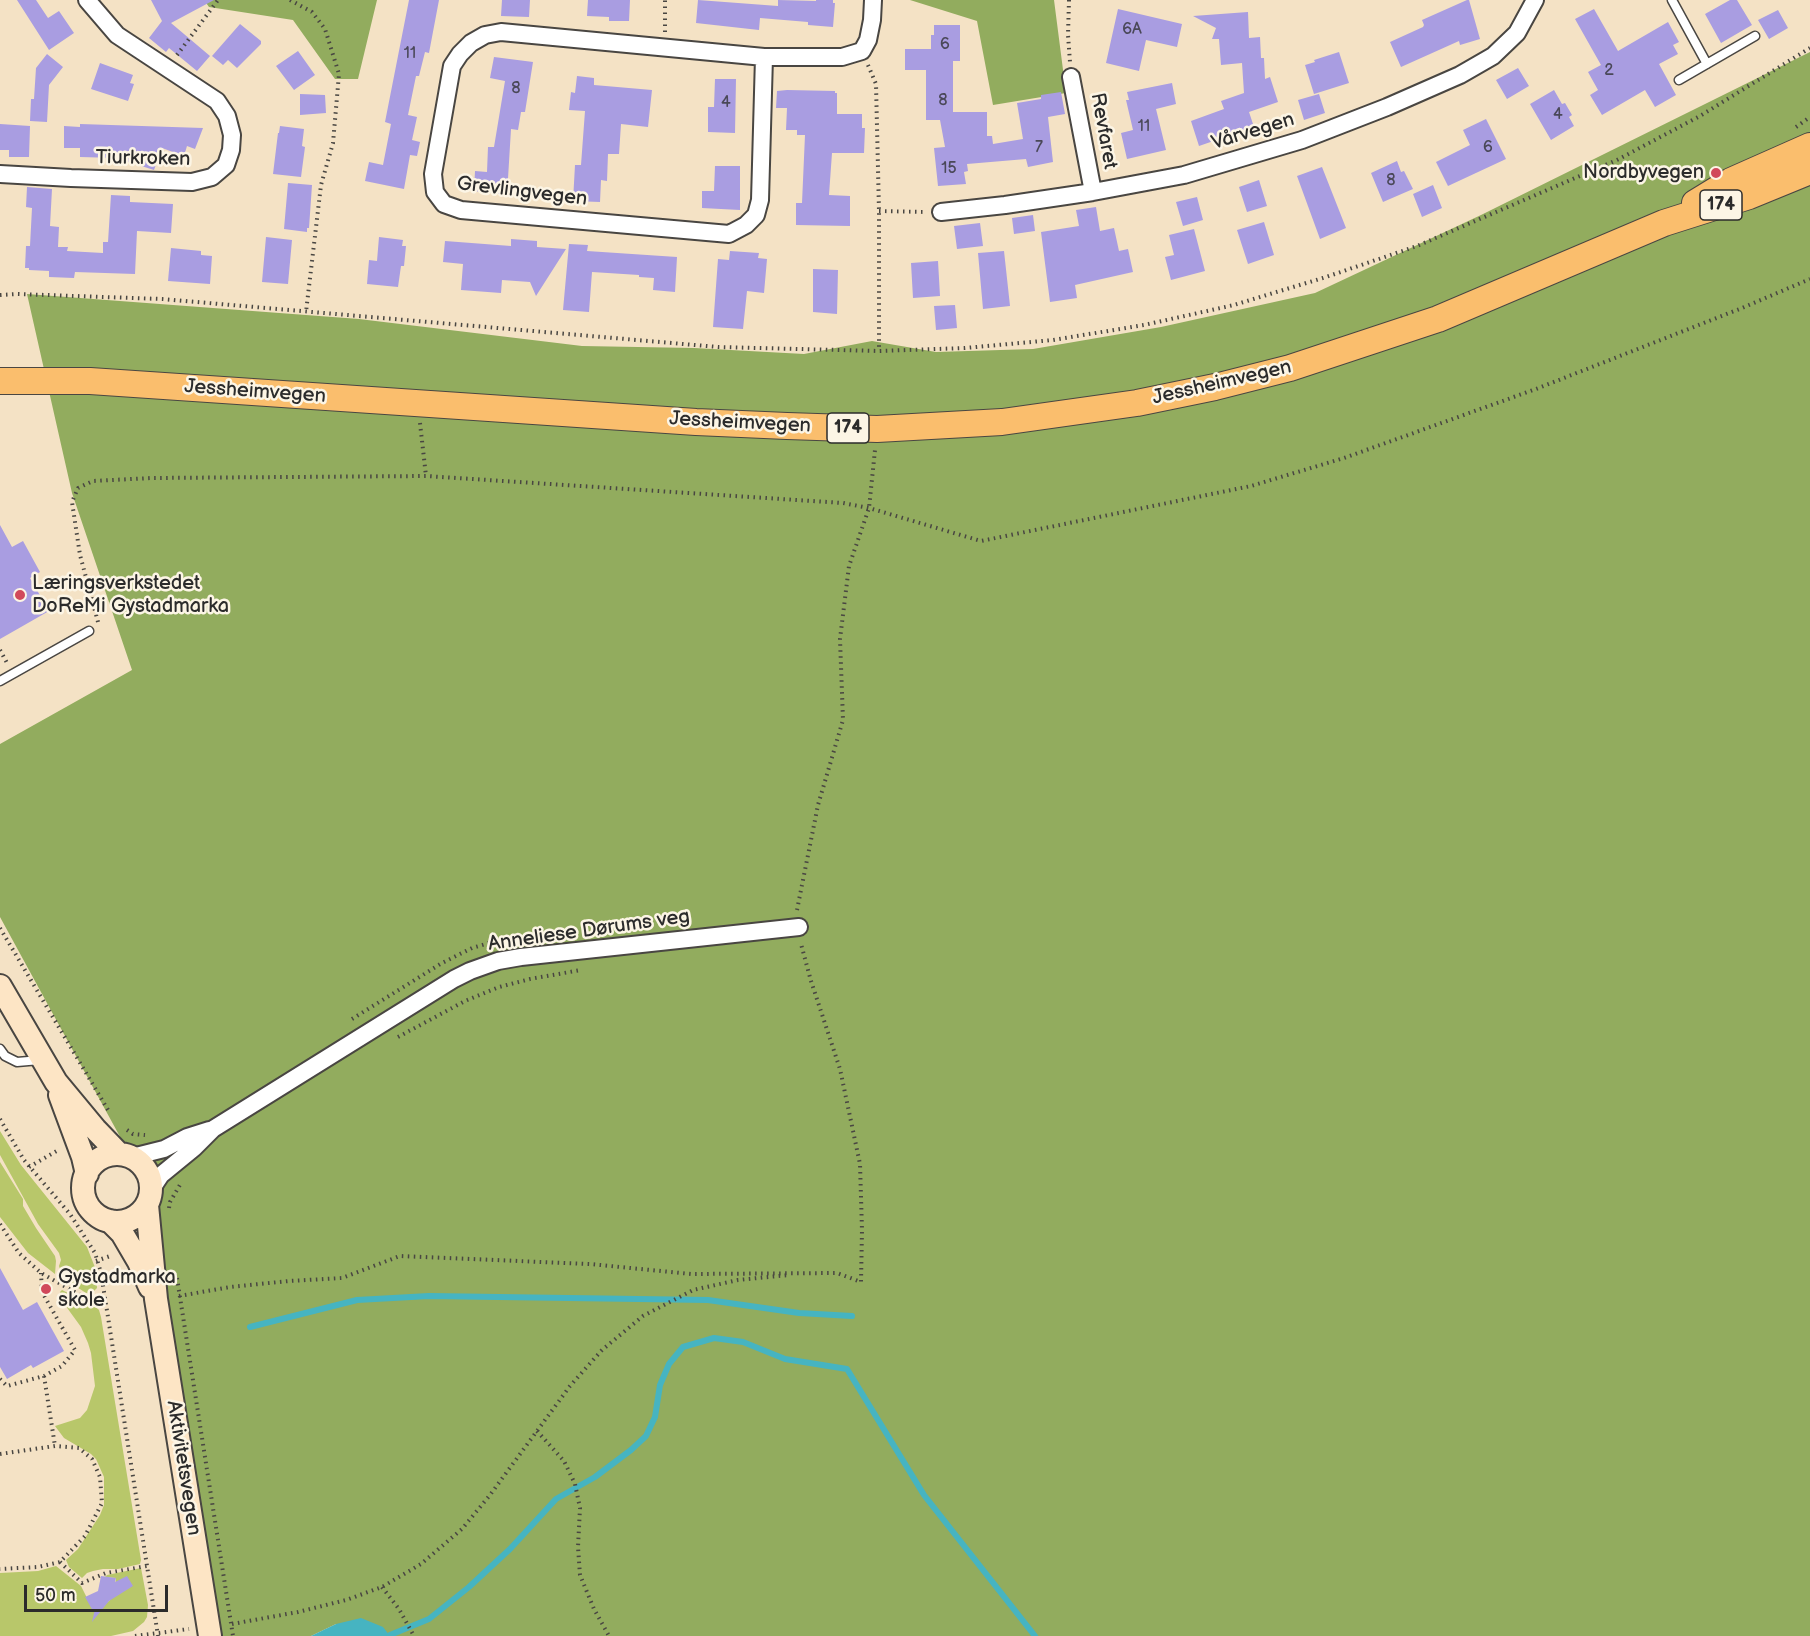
<!DOCTYPE html>
<html>
<head>
<meta charset="utf-8">
<style>
	body { margin:0 }
	#map { position:relative; width:1810px; height:1636px; overflow:hidden; background:#f4e2c5; font-family:"Balsamiq Sans",sans-serif }
	canvas { display:block }
	.scale { position:absolute; left:24px; top:1585px; width:144px; height:27px; box-sizing:border-box; border:3px solid #2b2b2b; border-top:0; padding-left:8px; font-size:18px; line-height:21px; white-space:nowrap; color:#2b2b2b; -webkit-text-stroke:4px #fcf5e5; paint-order:stroke }
</style>
</head>
<body>
<div id="map">
<canvas width="1810" height="1636"></canvas>
<div class="scale">50 m</div>
</div>
<script>
const c = document.querySelector('canvas').getContext('2d');
c.lineJoin = 'round';
function paint(path, color) {
  c.fillStyle = color;
  c.fill(path, 'evenodd');
}
function toPath(rows) {
  const path = new Path2D();
  for (const r of rows) {
    if (r.length === 3) {
      path.moveTo(r[0] + r[2], r[1]);
      path.arc(r[0], r[1], r[2], 0, 2 * Math.PI);
      continue;
    }
    path.moveTo(r[0], r[1]);
    for (let i = 2; i < r.length; i += 2) path.lineTo(r[i], r[i + 1]);
  }
  return path;
}
function strokePath(path, color, width, dash) {
  c.strokeStyle = color;
  c.lineWidth = width;
  c.lineCap = dash ? 'butt' : 'round';
  c.setLineDash(dash || []);
  c.stroke(path);
}
function write(font, color, halo, rows, align = 'center') {
  c.font = font + ' "Balsamiq Sans",sans-serif';
  c.lineWidth = 5;
  c.setLineDash([]);
  c.textBaseline = 'middle';
  c.strokeStyle = halo;
  c.fillStyle = color;
  for (const [text, x, y, turn = 0] of rows) {
    c.save();
    c.translate(x, y);
    c.rotate((+turn || 0) * Math.PI / 180);
    c.textAlign = isNaN(turn) ? turn : align;
    if (halo) c.strokeText(text, 0, 0);
    c.fillText(text, 0, 0);
    c.restore();
  }
}
paint(toPath([
	[0,1131,21,1165,87,1247,96,1270,97,1288,93,1292,86,1293,63,1278,59,1266,61,1260,59,1253,38,1224,0,1155],
	[0,1162,23,1199,23,1206,36,1228,55,1256,56,1261,55,1274,28,1253,0,1217],
	[62,1290,96,1307,99,1310,101,1317,141,1560,140,1564,118,1569,103,1569,93,1571,87,1573,82,1578,69,1567,66,1560,78,1549,100,1515,104,1505,104,1477,96,1459,91,1454,64,1438,55,1426,80,1418,87,1410,95,1386,91,1353,88,1343,81,1327,65,1305,60,1292],
	[56,1566,81,1586,93,1610,109,1601,114,1595,116,1578,105,1577,107,1575,141,1568,148,1605,147,1617,144,1622,133,1631,111,1636,0,1636,0,1573,38,1571]
]), '#b8c76a');
paint(toPath([
	[204,0,377,0,358,79,335,79,293,20,209,7],
	[910,0,1054,0,1066,93,993,105,977,21],
	[1810,52,1810,1636,390,1636,336,1624,311,1636,217,1636,148,1188,0,917,0,744,132,670,72,493,27,294,359,319,582,346,694,348,804,354,872,341,936,352,1033,349,1161,327,1315,293,1481,215]
]), '#92ac5e');
paint(toPath([
	[361,1618,383,1627,390,1636,311,1636,336,1624]
]), '#46b4c1');
strokePath(toPath([
	[250,1327,357,1300,429,1296,708,1300,799,1313,852,1316],
	[390,1635,429,1619,469,1587,510,1549,556,1499,595,1477,631,1450,646,1436,655,1417,660,1385,669,1364,683,1347,714,1338,743,1342,785,1359,847,1369,924,1495,1035,1636]
]), '#46b4c1', 6);
paint(toPath([
	[17,0,36,0,48,18,59,11,74,33,49,50],
	[151,0,214,0,171,23,210,56,197,71,169,48,166,52,149,38,162,21],
	[409,0,439,0,429,53,425,52,419,76,416,76,408,115,417,117,412,140,420,142,417,156,410,155,404,189,365,181,369,162,383,165,391,124,385,122],
	[502,0,530,0,529,17,501,16],
	[588,0,630,0,629,21,609,21,609,17,587,16],
	[698,0,778,6,778,0,816,1,816,0,833,0,833,3,835,3,833,27,808,25,808,22,760,18,759,30,696,23],
	[1467,0,1469,0,1480,39,1460,45,1459,41,1401,67,1390,42,1423,27,1424,25,1422,20],
	[1730,0,1737,0,1752,25,1721,43,1705,14],
	[1118,9,1182,24,1177,47,1146,40,1139,71,1106,63],
	[1594,9,1618,51,1668,22,1679,42,1673,45,1678,54,1659,64,1676,95,1655,107,1645,90,1602,115,1590,95,1598,90,1588,72,1601,65,1575,19],
	[1778,10,1788,28,1769,39,1758,20],
	[1248,12,1249,38,1260,37,1261,58,1264,58,1265,79,1270,77,1278,102,1249,112,1254,127,1199,146,1191,121,1224,109,1221,101,1244,93,1242,63,1221,65,1219,39,1212,39,1216,28,1193,16],
	[240,24,261,41,261,44,237,68,228,60,223,65,212,56],
	[934,25,960,25,960,61,953,61,953,112,987,112,987,136,992,136,993,144,1023,139,1017,103,1041,99,1041,95,1061,92,1065,114,1048,117,1053,162,1028,167,1026,159,967,164,968,171,964,172,966,184,938,186,934,148,945,147,940,120,926,120,926,70,905,70,905,49,931,49,931,35,934,35],
	[298,51,315,75,294,90,276,66],
	[1339,52,1349,83,1314,94,1305,65,1315,62,1314,60],
	[47,54,63,67,49,85,47,122,30,121,31,99,34,99,36,68],
	[494,57,533,62,525,112,521,112,518,130,511,129,507,195,474,191,475,171,487,172,488,147,494,147,505,81,490,78],
	[100,63,133,75,130,83,134,84,128,101,91,89],
	[1518,68,1529,86,1507,99,1496,80],
	[577,76,594,78,594,85,652,90,648,127,621,124,619,154,608,154,607,181,601,180,600,202,573,201,575,165,581,165,585,111,569,110,571,92,575,93],
	[715,79,736,79,735,133,708,132,708,107,714,107],
	[1172,83,1176,104,1156,109,1166,150,1127,159,1121,133,1133,130,1126,100,1129,100,1127,92],
	[787,90,835,91,835,93,837,93,837,114,862,114,862,128,865,128,864,153,832,153,829,195,850,196,850,226,796,225,796,203,802,203,805,135,797,135,797,130,786,130,787,108,776,108,777,91],
	[1554,90,1562,104,1565,103,1572,115,1569,117,1574,126,1551,140,1530,104],
	[300,94,325,95,326,113,300,115],
	[1319,94,1325,113,1304,120,1298,100],
	[1486,119,1506,159,1448,186,1436,162,1470,145,1463,130],
	[0,124,30,126,29,157,9,157,9,150,0,150],
	[80,124,203,128,195,149,187,146,184,156,162,148,154,170,116,158,80,157,80,148,64,148,64,126,80,127],
	[280,126,304,129,302,146,305,147,301,177,273,174,278,133,279,133],
	[1397,161,1401,172,1404,171,1413,189,1383,202,1371,173],
	[715,166,740,166,740,210,702,208,702,191,714,191],
	[1322,167,1346,228,1320,239,1297,176],
	[1259,180,1267,206,1247,212,1239,187],
	[288,183,312,185,309,228,307,228,307,232,284,229],
	[1433,185,1442,208,1422,217,1413,194],
	[27,187,52,189,50,226,59,227,58,247,68,247,67,251,103,253,103,242,108,242,111,195,130,196,130,202,173,204,171,233,137,231,135,274,75,272,74,278,49,277,49,271,29,270,29,268,25,268,26,246,30,246,32,208,26,207],
	[1197,197,1203,220,1183,226,1176,202],
	[1096,207,1100,231,1114,228,1119,251,1128,249,1133,272,1075,285,1077,298,1050,302,1041,232,1079,226,1076,210],
	[1033,215,1035,231,1014,234,1012,218],
	[1264,222,1274,255,1248,264,1237,230],
	[980,223,983,246,957,249,954,226],
	[1194,229,1205,271,1171,280,1165,257,1174,255,1169,235],
	[266,237,292,240,288,284,262,282],
	[379,237,403,240,402,246,406,246,404,266,401,266,398,287,367,284,369,260,377,261],
	[511,239,537,241,537,247,566,249,536,296,530,282,502,280,501,293,461,290,463,264,443,262,445,241,511,246],
	[569,244,588,245,587,251,677,257,675,292,653,290,654,278,639,277,639,275,592,272,589,312,563,310],
	[171,248,201,251,201,255,212,256,210,284,168,281],
	[730,251,759,253,758,258,767,259,764,293,747,291,743,329,713,327,718,259,729,260],
	[1004,251,1010,306,983,309,978,253],
	[938,261,940,296,913,298,911,263],
	[813,269,838,270,837,314,813,312],
	[955,305,957,328,936,330,934,306],
	[0,525,12,547,23,541,40,572,30,578,49,611,0,639],
	[0,1268,23,1310,37,1302,64,1351,33,1368,31,1365,7,1379,0,1367],
	[101,1576,116,1578,115,1582,127,1576,133,1586,109,1601,92,1622,95,1609,93,1611,85,1597,98,1591]
]), '#a99de1');
const lane = toPath([
	[1672,0,1707,64],
	[1679,80,1755,36],
	[0,681,89,631],
	[0,1049,5,1056,17,1062,40,1060]
]);
const street = toPath([
	[764,57,760,200,756,215,746,225,729,234,461,210,444,204,435,192,433,174,452,66,460,54,471,43,485,35,501,32,764,57,842,57,862,51,868,40,872,20,873,0],
	[1071,77,1093,192],
	[0,174,71,178,192,182,212,177,226,165,231,150,232,135,227,116,217,101,117,35,87,0],
	[941,212,1005,205,1093,192,1184,175,1302,140,1387,107,1460,75,1493,56,1517,33,1535,0],
	[132,1157,164,1149,187,1137,209,1130],
	[151,1190,161,1175,194,1148,213,1129,454,979,470,971,498,961,521,957,799,927]
]);
const secondary = toPath([
	[0,986,56,1082,95,1129,119,1154],
	[60,1095,83,1157,87,1174],
	[117,1188,34],
	[147,1205,156,1299,210,1636],
	[110,1221,122,1233,139,1262,150,1287]
]);
const primary = toPath([
	[1695,203,1731,181,1810,146],
	[0,381,90,381,696,422,787,426,877,429,1002,422,1137,403,1215,387,1290,368,1438,319,1664,223,1749,196,1810,171]
]);
strokePath(lane, '#494642', 11);
strokePath(street, '#494642', 20);
strokePath(secondary, '#494642', 26);
strokePath(primary, '#494642', 28);
strokePath(toPath([
	[290,0,312,12,325,29,339,74,333,143,321,185,306,312],
	[1069,0,1068,35,1070,62],
	[665,32,665,0],
	[177,55,218,0],
	[868,65,876,84,879,211,879,351],
	[1796,127,1810,117],
	[879,211,927,212],
	[0,295,17,294,162,299,718,347,879,351,965,348,1053,340,1144,325,1234,305,1326,277,1417,246,1617,160,1700,116,1810,48],
	[420,423,426,476],
	[98,622,80,555,72,502,78,488,93,481,151,478,426,476,843,503,869,508,981,541,1251,486,1344,458,1536,389,1742,308,1810,279],
	[0,650,7,663],
	[797,910,818,805,843,720,840,639,849,566,869,508,875,450],
	[0,928,108,1110],
	[352,1019,442,963,472,948,489,943],
	[398,1037,465,1001,499,987,530,979,581,970],
	[0,1119,24,1160,70,1214,95,1253,101,1273,105,1298,158,1636],
	[127,1130,133,1134,145,1135],
	[29,1167,60,1149],
	[169,1208,170,1202,181,1183],
	[0,1224,19,1253,41,1273,82,1296,93,1300,105,1298],
	[96,1261,113,1255],
	[177,1278,233,1636],
	[179,1296,230,1287,289,1281,342,1278,400,1256,590,1264,691,1274,837,1273,861,1282,862,1230,860,1164,840,1069,811,981,801,944],
	[44,1376,55,1446],
	[0,1379,7,1386,44,1376,62,1366,75,1350,42,1292,41,1273],
	[537,1431,564,1461,575,1484,580,1508,578,1547,580,1575,594,1609,609,1636],
	[0,1454,55,1446,79,1448,92,1459,100,1477,102,1503,85,1536,60,1562,38,1567,0,1569],
	[60,1562,82,1583,106,1573,147,1566],
	[382,1587,399,1609,414,1636],
	[232,1624,298,1612,346,1600,382,1587,421,1564,462,1529,490,1495,570,1386,602,1350,643,1316,693,1290,738,1280,789,1275],
	[135,1636,189,1629]
]), '#494642', 4, [1.5, 4.5]);
strokePath(lane, '#fff', 8);
strokePath(street, '#fff', 16);
strokePath(secondary, '#fde5c5', 22);
strokePath(primary, '#fabe6d', 26);
for (const [x, y, r, color] of [
	[1716,173,6,"#d1495b"],
	[20,595,6,"#d1495b"],
	[46,1289,6,"#d1495b"]
]) {
  const dot = new Path2D();
  dot.arc(x, y, r, 0, 2 * Math.PI);
  c.fillStyle = color;
  c.fill(dot);
  strokePath(dot, '#fcf5e5', 2);
}
write('16px', '#4a4858', null, [
	["6A",1132,30],
	["6",945,45],
	["11",410,54],
	["2",1609,71],
	["8",516,89],
	["8",943,101],
	["4",726,103],
	["4",1558,115],
	["11",1144,127],
	["7",1039,148],
	["6",1488,148],
	["15",949,169],
	["8",1391,181]
]);
for (const [x, y, w] of [
	[1721,205,42],
	[848,428,42]
]) {
  const box = new Path2D();
  box.roundRect(x - w / 2, y - 15, w, 30, 4.5);
  c.fillStyle = '#fcf5e5';
  c.fill(box);
  strokePath(box, '#2b2b2b', 1.5);
}
write('bold 18px', '#2b2b2b', null, [
	["174",1721,205],
	["174",848,428]
]);
write('20px', '#2b2b2b', '#fcf5e5', [
	["Revfaret",1103,131,80],
	["Vårvegen",1253,132,-17],
	["Tiurkroken",143,159,1],
	["Grevlingvegen",522,192,7],
	["Jessheimvegen",1222,383,-13],
	["Jessheimvegen",255,392,4],
	["Jessheimvegen",740,423,3],
	["Anneliese Dørums veg",589,931,-8],
	["Aktivitetsvegen",183,1468,81]
]);
write('20px', '#2b2b2b', '#fcf5e5', [
	["Nordbyvegen",1704,173,"right"],
	["Læringsverkstedet",32,584],
	["DoReMi Gystadmarka",32,607],
	["Gystadmarka",58,1278],
	["skole",58,1301]
], 'left');
</script>
</body>
</html>
